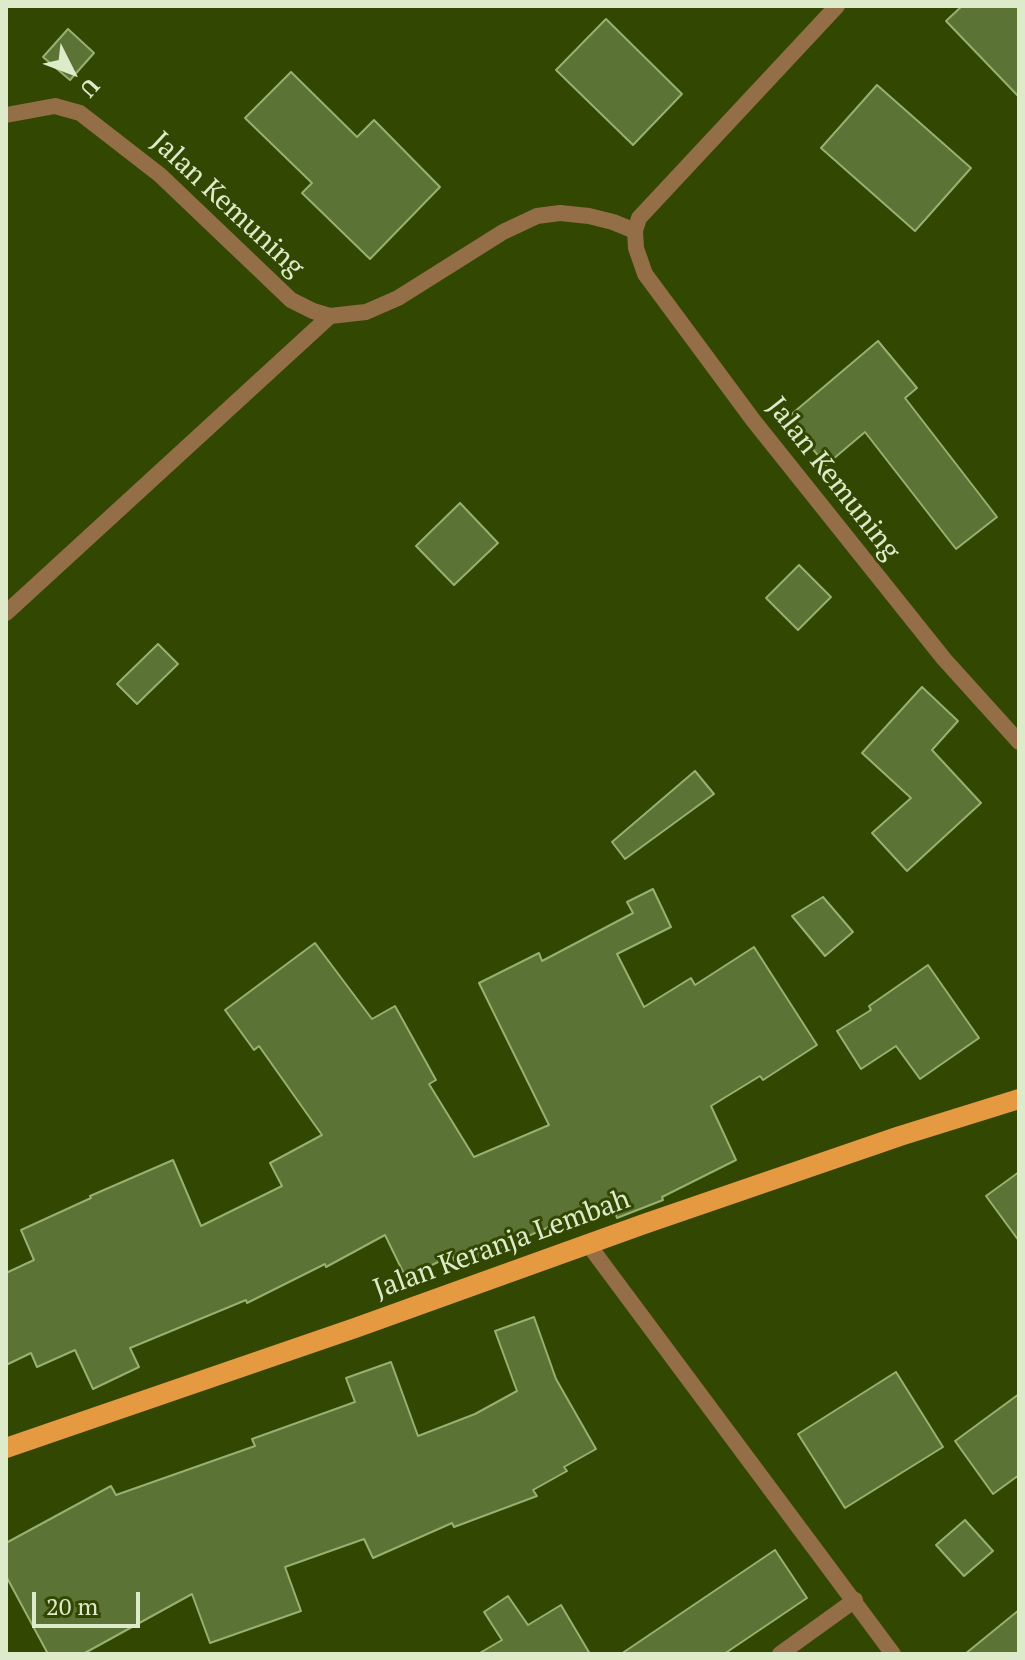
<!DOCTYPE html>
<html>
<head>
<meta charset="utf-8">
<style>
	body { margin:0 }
	#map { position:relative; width:1025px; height:1660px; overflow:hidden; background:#324702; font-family:"PT Serif",serif }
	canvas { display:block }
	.frame { position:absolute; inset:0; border:8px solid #ddebca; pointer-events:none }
	.north { position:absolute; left:32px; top:32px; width:80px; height:80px; -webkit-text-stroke:6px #324702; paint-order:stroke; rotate:132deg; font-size:22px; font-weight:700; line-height:32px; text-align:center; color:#ddebca }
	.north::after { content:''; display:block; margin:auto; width:28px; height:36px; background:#ddebca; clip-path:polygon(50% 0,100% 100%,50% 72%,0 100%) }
	.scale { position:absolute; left:32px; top:1592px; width:108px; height:36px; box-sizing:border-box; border:4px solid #ddebca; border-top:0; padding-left:10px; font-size:24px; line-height:28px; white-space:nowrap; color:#ddebca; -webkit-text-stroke:6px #324702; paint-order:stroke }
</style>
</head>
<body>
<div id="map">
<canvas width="1025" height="1660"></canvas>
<div class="frame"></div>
<div class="north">U</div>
<div class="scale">20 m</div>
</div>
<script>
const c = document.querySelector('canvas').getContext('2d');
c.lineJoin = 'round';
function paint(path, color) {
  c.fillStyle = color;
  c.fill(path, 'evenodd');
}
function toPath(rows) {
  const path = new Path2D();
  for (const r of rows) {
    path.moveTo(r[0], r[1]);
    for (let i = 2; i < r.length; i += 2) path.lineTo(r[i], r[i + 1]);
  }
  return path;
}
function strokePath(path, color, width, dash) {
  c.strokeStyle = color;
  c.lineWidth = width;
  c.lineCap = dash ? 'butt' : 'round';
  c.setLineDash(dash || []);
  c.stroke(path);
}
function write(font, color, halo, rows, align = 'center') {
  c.font = font + ' "PT Serif",serif';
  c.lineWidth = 6;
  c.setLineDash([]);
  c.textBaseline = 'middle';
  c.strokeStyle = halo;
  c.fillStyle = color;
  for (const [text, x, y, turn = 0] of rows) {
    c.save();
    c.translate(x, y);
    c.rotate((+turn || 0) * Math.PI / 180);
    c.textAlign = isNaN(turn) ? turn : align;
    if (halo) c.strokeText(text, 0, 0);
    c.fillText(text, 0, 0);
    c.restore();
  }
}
const building = toPath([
	[962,6,1019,6,1019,97,946,21,962,6],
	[606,19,682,94,633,145,556,70,606,19],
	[68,29,94,53,70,80,43,57,68,29],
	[291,72,357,137,374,120,440,187,370,259,302,193,312,183,245,118,291,72],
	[877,85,971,168,915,231,821,148,877,85],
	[878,341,917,388,905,398,997,517,956,549,865,432,826,465,787,418,878,341],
	[460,503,498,543,454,585,416,546,460,503],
	[799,565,831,597,798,630,766,598,799,565],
	[158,644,178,664,137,704,117,684,158,644],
	[922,687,958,721,932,750,981,803,907,871,872,833,911,798,862,753,922,687],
	[695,771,714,794,625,859,612,842,695,771],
	[653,889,671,927,617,954,644,1007,691,978,695,985,754,947,817,1045,763,1080,760,1076,711,1106,736,1160,662,1197,663,1200,617,1218,611,1201,497,1249,499,1254,457,1268,452,1255,406,1278,385,1235,326,1267,325,1264,247,1303,246,1300,130,1348,139,1367,93,1389,75,1350,37,1367,31,1353,6,1365,6,1273,34,1260,21,1230,91,1198,90,1196,173,1160,201,1226,282,1186,270,1163,322,1135,259,1046,254,1050,225,1010,315,943,372,1019,395,1006,436,1080,429,1084,474,1157,549,1125,479,983,539,953,542,961,633,913,627,902,653,889],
	[823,897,853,932,825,956,792,916,823,897],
	[928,965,979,1038,920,1079,896,1046,861,1069,837,1031,871,1010,869,1006,928,965],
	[1019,1172,1019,1241,986,1196,1019,1172],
	[534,1317,556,1379,596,1449,564,1467,567,1471,533,1490,537,1496,454,1527,452,1523,373,1558,364,1539,285,1567,301,1611,210,1643,192,1594,83,1654,48,1654,6,1576,6,1543,111,1486,116,1495,255,1446,252,1439,355,1402,346,1378,391,1362,418,1436,475,1414,517,1391,495,1331,534,1317],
	[896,1372,943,1447,845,1508,798,1434,896,1372],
	[1019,1394,1019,1475,993,1494,955,1441,1019,1394],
	[965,1520,993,1551,964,1576,936,1545,965,1520],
	[775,1550,807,1598,724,1654,621,1654,775,1550],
	[508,1596,528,1625,561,1605,590,1654,478,1654,502,1640,484,1612,508,1596],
	[1019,1610,1019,1654,965,1654,1019,1610]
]);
paint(building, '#5b7335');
strokePath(building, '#96b170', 2);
strokePath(toPath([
	[588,1244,893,1654],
	[780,1654,855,1600]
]), '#936e47', 16);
strokePath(toPath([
	[837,6,639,218,635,231,636,248,645,274,753,420,944,659,1019,742],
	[6,115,55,106,80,113,160,175,291,300,313,311,330,316,366,312,398,298,503,232,537,216,560,213,589,216,613,222,635,231],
	[6,613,330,316]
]), '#936e47', 16);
strokePath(toPath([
	[6,1448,355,1328,644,1224,900,1136,1019,1099]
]), '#e59a42', 20);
write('28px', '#ddebca', '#324702', [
	["Jalan Kemuning",227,205,43],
	["Jalan Kemuning",833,479,52],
	["Jalan Keranja Lembah",502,1245,-20]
]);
</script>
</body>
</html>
